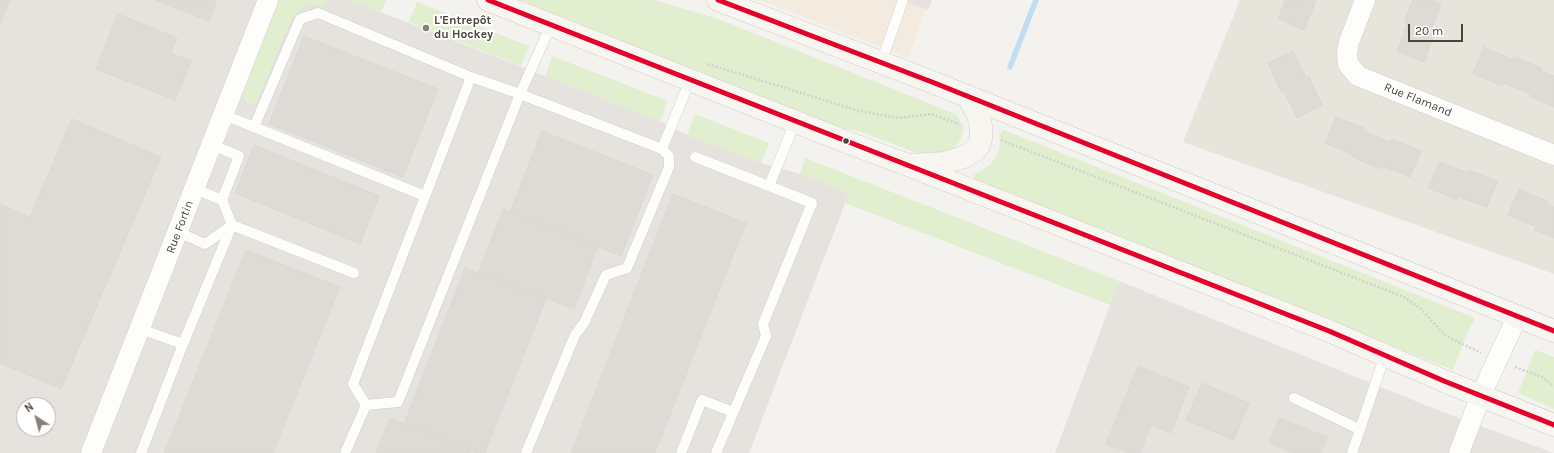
<!DOCTYPE html>
<html>
<head>
<meta charset="utf-8">
<style>
	body { margin:0 }
	#map { position:relative; width:1554px; height:453px; overflow:hidden; background:#f4f2ee; font-family:Karla,sans-serif }
	canvas { display:block }
	.north { position:absolute; left:16px; top:397px; width:40px; height:40px; box-sizing:border-box; background:#fff; border:1px solid #b7b4b0; border-radius:50%; rotate:324deg; font-size:11px; font-weight:700; line-height:16px; text-align:center; color:#4b4439 }
	.north::after { content:''; display:block; margin:auto; width:14px; height:18px; background:#868178; clip-path:polygon(50% 0,100% 100%,50% 72%,0 100%) }
	.scale { position:absolute; left:1408px; top:24px; width:55px; height:18px; box-sizing:border-box; border:2px solid #4b4439; border-top:0; padding-left:5px; font-size:12px; line-height:14px; white-space:nowrap; color:#4b4439; -webkit-text-stroke:3px #fff; paint-order:stroke }
</style>
</head>
<body>
<div id="map">
<canvas width="1554" height="453"></canvas>
<div class="north">N</div>
<div class="scale">20 m</div>
</div>
<script>
const c = document.querySelector('canvas').getContext('2d');
c.lineJoin = 'round';
function paint(path, color) {
  c.fillStyle = color;
  c.fill(path, 'evenodd');
}
function toPath(rows) {
  const path = new Path2D();
  for (const r of rows) {
    path.moveTo(r[0], r[1]);
    for (let i = 2; i < r.length; i += 2) path.lineTo(r[i], r[i + 1]);
  }
  return path;
}
function strokePath(path, color, width, dash) {
  c.strokeStyle = color;
  c.lineWidth = width;
  c.lineCap = dash ? 'butt' : 'round';
  c.setLineDash(dash || []);
  c.stroke(path);
}
function write(font, color, halo, rows, align = 'center') {
  c.font = font + ' Karla,sans-serif';
  c.lineWidth = 4;
  c.setLineDash([]);
  c.textBaseline = 'middle';
  c.strokeStyle = halo;
  c.fillStyle = color;
  for (const [text, x, y, turn = 0] of rows) {
    c.save();
    c.translate(x, y);
    c.rotate((+turn || 0) * Math.PI / 180);
    c.textAlign = isNaN(turn) ? turn : align;
    if (halo) c.strokeText(text, 0, 0);
    c.fillText(text, 0, 0);
    c.restore();
  }
}
paint(toPath([
	[1240,0,1554,0,1554,274,1183,142]
]), '#e7e4dc');
paint(toPath([
	[760,0,930,0,908,58]
]), '#f3ebdf');
paint(toPath([
	[0,0,350,0,660,121,687,135,761,163,800,174,849,193,749,453,0,453],
	[24,405,48,405,48,429,24,429],
	[1119,281,1445,413,1554,453,1055,453]
]), '#e6e2de');
paint(toPath([
	[279,0,326,0,323,6,310,4,293,15,257,102,248,104,242,96],
	[350,0,386,0,381,12],
	[519,0,654,0,718,19,956,114,964,128,960,141,949,154,932,159,859,131,829,126],
	[417,2,529,46,521,66,409,22],
	[552,56,668,101,660,121,545,76],
	[695,114,769,143,761,163,687,135],
	[1004,130,1475,318,1466,336,1453,370,974,180,974,175,991,164,999,150,1000,142,999,134],
	[805,158,1119,281,1110,305,845,203,849,193,800,174],
	[1535,350,1554,357,1554,409,1518,393]
]), '#e1eecf');
paint(toPath([
	[901,0,932,0,928,10]
]), '#e6e3df');
strokePath(toPath([
	[1010,67,1036,0]
]), '#c0ddf1', 5.5);
const building = toPath([
	[0,0,10,0,0,25,0,0],
	[155,0,217,0,209,21,155,0],
	[1285,0,1316,1,1304,30,1278,19,1285,0],
	[1413,0,1431,0,1441,4,1430,33,1434,35,1424,62,1397,51,1407,24,1404,22,1413,0],
	[118,14,177,38,171,53,191,61,175,100,96,69,118,14],
	[304,36,438,89,403,177,269,124,304,36],
	[1484,47,1512,59,1514,56,1542,68,1541,71,1554,76,1554,107,1530,97,1531,94,1504,83,1502,86,1473,74,1484,47],
	[1293,51,1306,78,1309,77,1322,105,1297,118,1284,91,1281,92,1268,63,1293,51],
	[1336,117,1364,128,1363,131,1390,142,1392,139,1421,151,1410,177,1381,166,1380,169,1352,157,1353,155,1325,143,1336,117],
	[72,119,161,157,61,389,0,363,0,204,30,217,72,119],
	[542,131,653,175,621,256,510,212,542,131],
	[254,145,379,196,360,244,235,193,254,145],
	[1439,162,1468,173,1469,170,1498,181,1487,207,1459,197,1458,200,1428,188,1439,162],
	[1519,189,1547,201,1546,204,1554,207,1554,238,1534,230,1536,227,1508,215,1519,189],
	[673,194,746,223,655,453,571,453,673,194],
	[503,209,598,246,574,309,478,273,503,209],
	[246,250,340,287,273,453,164,453,246,250],
	[465,268,546,299,485,453,477,453,404,424,465,268],
	[1138,366,1189,387,1171,433,1151,425,1140,453,1130,453,1106,444,1138,366],
	[1202,383,1249,403,1234,440,1186,420,1202,383],
	[390,418,471,450,470,453,376,453,390,418],
	[1279,418,1327,437,1321,453,1294,453,1269,443,1279,418]
]);
paint(building, '#dedbd6');
strokePath(building, '#dcd9d4', 1);
const lane = toPath([
	[551,25,520,94,662,149],
	[881,63,903,0],
	[471,77,520,94,398,402,366,405,353,384,471,77],
	[224,115,254,127],
	[695,157,769,186,795,122],
	[195,189,222,200,239,156,212,145],
	[425,196,254,127,300,19,318,13,471,77],
	[178,232,205,244,232,225,222,200],
	[140,329,183,344,232,225,354,273],
	[1294,398,1359,429],
	[141,453,183,344],
	[345,453,366,405],
	[526,453,575,335,584,323,606,275,627,268,669,167,669,156,662,149,690,80],
	[681,453,702,400,733,412],
	[716,453,766,336,763,324,812,203,769,186],
	[1352,453,1385,355]
]);
const street = toPath([
	[1365,0,1349,42,1347,53,1348,64,1358,76,1554,155],
	[91,453,268,0],
	[1459,453,1481,395,1517,317]
]);
const secondary = toPath([
	[488,0,849,143,908,165,1329,331,1444,381,1554,425],
	[718,0,932,82,1554,331],
	[913,165,944,163,964,157,974,151,979,145,981,139,981,126,978,115,968,97]
]);
strokePath(lane, '#d2d0cb', 11);
strokePath(street, '#d2d0cb', 21);
strokePath(secondary, '#d3cfc5', 23);
strokePath(toPath([
	[708,64,859,111,899,118,931,114,959,124],
	[1001,140,1404,297,1420,308,1446,336,1481,353],
	[1515,367,1542,377,1554,386]
]), '#d3d2cc', 2.5, [2, 2]);
strokePath(lane, '#fdfdfc', 10);
strokePath(street, '#fdfdfc', 20);
strokePath(secondary, '#f7f6f1', 22);
strokePath(toPath([
	[488,0,1329,331,1444,381,1554,425],
	[718,0,932,82,1554,331]
]), '#e4002b', 5);
for (const [x, y, r, color] of [
	[426,28,4,"#868178"],
	[846,141,3.5,"#4b4439"]
]) {
  const dot = new Path2D();
  dot.arc(x, y, r, 0, 2 * Math.PI);
  c.fillStyle = color;
  c.fill(dot);
  strokePath(dot, '#fff', 1.5);
}
write('bold 12px', '#4b4439', '#fff', [
	["L'Entrepôt",434,21],
	["du Hockey",434,35]
], 'left');
write('12px', '#4b4439', '#fff', [
	["Rue Flamand",1418,100,22],
	["Rue Fortin",180,227,-69]
]);
</script>
</body>
</html>
